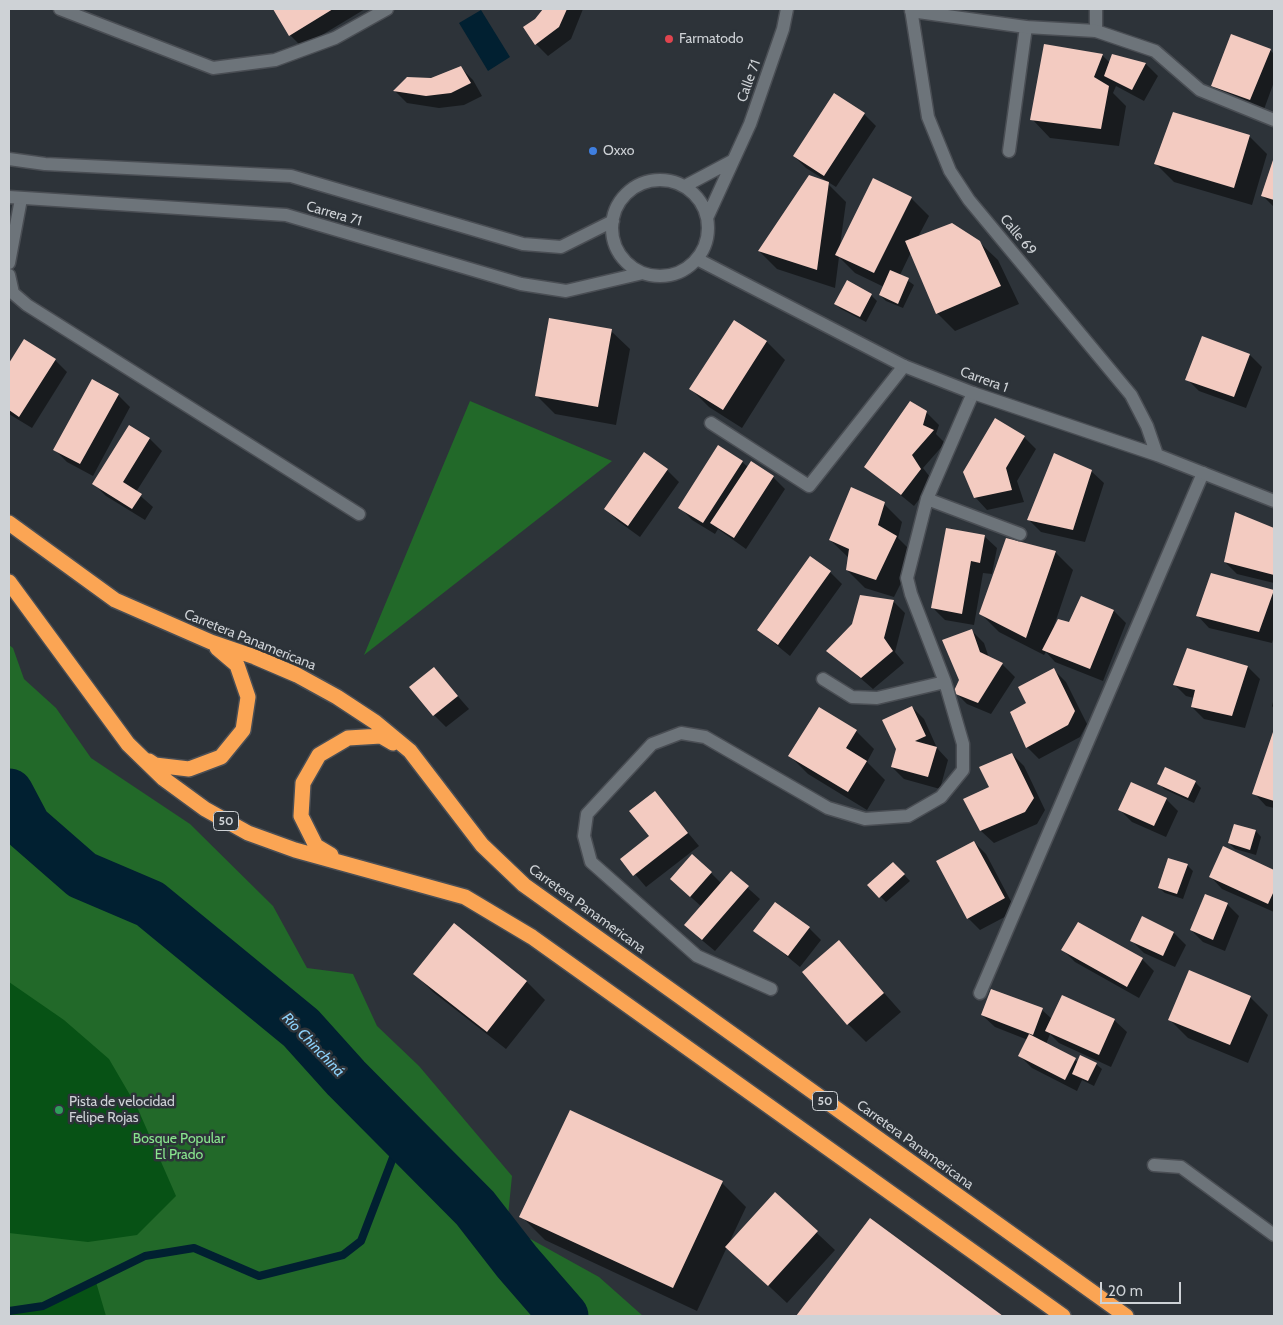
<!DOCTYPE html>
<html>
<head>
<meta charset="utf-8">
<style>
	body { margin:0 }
	#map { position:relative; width:1283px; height:1325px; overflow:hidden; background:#2d3339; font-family:Cabin,sans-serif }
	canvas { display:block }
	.frame { position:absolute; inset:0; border:10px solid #ced2d6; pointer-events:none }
	.scale { position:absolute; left:1100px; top:1282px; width:81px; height:22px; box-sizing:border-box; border:2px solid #ced2d6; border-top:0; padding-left:6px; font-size:15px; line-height:18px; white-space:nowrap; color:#ced2d6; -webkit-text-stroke:4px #2d3339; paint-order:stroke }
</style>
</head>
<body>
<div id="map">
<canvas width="1283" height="1325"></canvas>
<div class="frame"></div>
<div class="scale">20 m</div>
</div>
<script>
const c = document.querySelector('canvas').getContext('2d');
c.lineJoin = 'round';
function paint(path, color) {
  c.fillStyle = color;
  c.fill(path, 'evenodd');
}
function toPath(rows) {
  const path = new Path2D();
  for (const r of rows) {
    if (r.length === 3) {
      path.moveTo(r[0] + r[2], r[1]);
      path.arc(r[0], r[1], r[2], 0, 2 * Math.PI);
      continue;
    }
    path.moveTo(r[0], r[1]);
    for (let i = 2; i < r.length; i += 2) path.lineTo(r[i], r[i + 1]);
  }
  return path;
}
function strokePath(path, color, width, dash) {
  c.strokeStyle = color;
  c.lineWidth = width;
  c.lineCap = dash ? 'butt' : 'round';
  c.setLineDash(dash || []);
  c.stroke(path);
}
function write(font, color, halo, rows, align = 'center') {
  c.font = font + ' Cabin,sans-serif';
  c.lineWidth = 5;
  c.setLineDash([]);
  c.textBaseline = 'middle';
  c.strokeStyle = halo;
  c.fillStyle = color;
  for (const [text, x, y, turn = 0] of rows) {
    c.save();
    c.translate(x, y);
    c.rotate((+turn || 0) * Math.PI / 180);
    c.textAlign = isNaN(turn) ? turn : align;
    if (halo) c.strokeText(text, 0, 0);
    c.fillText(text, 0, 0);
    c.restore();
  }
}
paint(toPath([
	[9,793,564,1316,9,1316]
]), '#075215');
paint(toPath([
	[470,401,612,461,364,655],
	[9,645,13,648,24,679,56,708,91,758,190,824,273,906,307,968,353,974,377,1026,419,1066,512,1176,507,1226,599,1277,643,1316,106,1316,96,1282,43,1306,9,1311,9,1233,88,1242,137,1235,176,1196,137,1107,109,1059,64,1020,9,982]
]), '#226929');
paint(toPath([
	[481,10,510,57,488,71,459,23]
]), '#012031');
paint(toPath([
	[274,9,365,9,302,47,290,35],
	[545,9,583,9,571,39,548,56,536,44,536,20],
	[1270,50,1274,54,1274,82,1263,112,1225,98,1213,85],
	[1102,55,1110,63,1113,56,1146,64,1158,76,1144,101,1116,86,1113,93,1126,106,1119,146,1050,138,1032,119],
	[461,68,473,80,482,96,464,105,439,108,407,103,395,91],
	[864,114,876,126,836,187,806,168,794,156],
	[1249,136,1267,154,1252,205,1174,182,1155,163],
	[1274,160,1274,207,1263,196],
	[828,184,846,202,840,246,911,198,929,216,918,237,979,242,998,260,1019,304,955,331,937,313,911,252,900,275,914,285,903,308,886,301,880,295,884,287,855,273,839,257,835,288,777,269,759,251],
	[871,295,877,301,866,322,841,309,835,304],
	[734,321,767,342,785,360,742,428,709,407,691,389],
	[611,331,630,349,616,425,555,414,537,396],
	[24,341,55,360,67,372,32,428,9,414,9,365],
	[1250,355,1262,367,1246,408,1199,391,1187,379],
	[118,395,130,407,93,476,67,462,54,449],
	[926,412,939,425,936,434,945,443,923,468,933,481,914,506,866,467],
	[130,427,150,439,162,451,136,492,153,507,145,520,106,496,94,484],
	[1024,437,1036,449,1017,481,1024,502,987,510,975,497],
	[742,462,748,467,773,477,785,489,746,549,718,529,715,534,692,520,680,507],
	[667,470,679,482,640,537,618,521,606,509],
	[1091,471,1104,483,1085,542,1041,532,1029,520],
	[884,504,902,522,898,538,915,555,894,597,865,588,847,570,849,558,830,540],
	[1236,514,1274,529,1274,583,1237,574,1225,562],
	[984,536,997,548,992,574,983,573,974,625,945,620,933,608],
	[1055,552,1073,570,1054,626,1070,623,1082,598,1114,611,1126,623,1103,681,1055,662,1046,652,1044,655,999,632,981,614],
	[830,572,842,584,790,656,758,630],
	[1212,575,1274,592,1274,636,1272,643,1209,628,1197,615],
	[893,601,905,613,895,652,904,663,873,689,828,650,853,625],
	[972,631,984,643,989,658,1003,665,1015,677,991,714,967,704,955,692,960,680],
	[1188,650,1248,667,1260,679,1245,728,1204,719,1192,707,1194,698,1186,696,1174,684],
	[434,669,469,709,446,727,434,715],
	[1054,670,1066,682,1087,724,1080,737,1039,759,1027,747,1028,704],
	[1274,698,1274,709,1272,706],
	[912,707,924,719,937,748,948,760,940,789,904,779,892,767],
	[856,731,874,749,867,762,885,780,867,810,808,774,790,756],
	[1274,734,1274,808,1266,806,1254,793],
	[1012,754,1024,766,1045,810,1037,824,994,843,981,831,965,800,990,787],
	[1195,782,1201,788,1194,803,1164,789,1159,783],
	[655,793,699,846,646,887,622,859,651,836],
	[1166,799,1178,811,1166,837,1132,822,1120,810],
	[1235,825,1256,831,1261,837,1256,855,1235,849,1229,843],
	[974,842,986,854,1016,911,980,930,968,918],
	[1224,848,1274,871,1274,912,1222,889,1210,876],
	[893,863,910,881,886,902,869,885],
	[1187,865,1193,871,1183,899,1165,893,1159,888],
	[711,873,722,884,731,873,760,899,715,951,698,937,702,907,684,891],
	[1227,904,1239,916,1225,951,1203,942,1191,930],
	[455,925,527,982,545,1000,506,1049,433,992,415,974],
	[809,928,821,940,800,967,755,930],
	[1174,933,1186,945,1175,967,1144,953,1132,941],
	[839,942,901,1012,866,1042,848,1024],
	[1063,950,1142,959,1154,971,1139,998,1075,962],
	[1250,997,1268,1015,1248,1063,1188,1038,1170,1020],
	[1042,1010,1052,1019,1114,1020,1127,1032,1111,1067,1059,1043,1050,1034,1046,1044,1078,1062,1096,1064,1102,1069,1094,1086,1082,1080,1077,1091,1032,1068,1020,1056,1028,1040,995,1027,982,1015],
	[570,1112,722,1183,746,1207,729,1243,775,1194,835,1250,787,1303,727,1247,697,1311,545,1240,521,1216],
	[871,1220,1000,1316,797,1316]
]), '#0007');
strokePath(toPath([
	[9,1311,43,1306,145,1256,194,1248,259,1276,343,1255,361,1241,402,1134]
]), '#012031', 8);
strokePath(toPath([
	[9,793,27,827,82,875,150,904,301,1028,346,1078,475,1208,517,1262,564,1316]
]), '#012031', 49);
paint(toPath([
	[273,9,333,9,289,36],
	[543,9,567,9,559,27,535,45,523,27,535,19],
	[1231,34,1271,49,1250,100,1211,86],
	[1044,44,1103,54,1094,77,1109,86,1101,129,1030,120],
	[1112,54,1146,63,1132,90,1104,76],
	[461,66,471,83,451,93,426,96,393,91,407,77,431,78],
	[834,93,865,113,824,176,793,156],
	[1173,112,1250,135,1234,188,1154,164],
	[1274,157,1274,200,1261,196],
	[809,175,829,182,817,270,758,251],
	[873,178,912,197,874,273,835,255],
	[952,223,980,241,1001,286,936,314,905,241],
	[890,270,909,278,898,304,879,295],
	[847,280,872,294,860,317,834,304],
	[549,318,612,329,598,407,535,396],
	[734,320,767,341,723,410,689,389],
	[1202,336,1250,354,1234,397,1185,380],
	[24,339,56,359,19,417,9,410,9,363],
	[92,379,119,394,80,464,53,450],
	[910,401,927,411,923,425,934,430,912,455,921,469,901,495,864,467],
	[995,418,1025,436,1006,468,1012,490,974,498,963,472],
	[129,425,150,438,123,482,142,494,132,509,92,484],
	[718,445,743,461,703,523,678,508],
	[644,452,668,469,628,526,604,509],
	[1054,453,1092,470,1073,530,1027,520],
	[751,461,774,476,734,538,710,523],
	[851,487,885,502,878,525,897,536,876,580,846,570,849,549,829,540],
	[1235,512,1274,528,1274,575,1224,562],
	[946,528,985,535,980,563,971,561,962,614,931,608],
	[1006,538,1056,551,1026,638,979,614],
	[810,556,831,571,778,645,757,630],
	[1211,573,1274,590,1259,632,1196,616],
	[860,595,894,600,884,638,893,651,861,678,826,651,852,624],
	[1081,596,1114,610,1090,669,1042,650,1058,619,1069,622],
	[972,629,980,652,1003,663,978,703,953,693,959,680,942,640],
	[1187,648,1248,666,1232,716,1191,707,1195,690,1173,685],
	[434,667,458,696,433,716,409,687],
	[1054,668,1075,711,1068,725,1026,748,1010,712,1026,703,1018,687],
	[912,706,926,736,915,741,937,747,928,777,891,767,896,749,882,720],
	[819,707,857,730,846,748,867,761,848,792,788,756],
	[1273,732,1274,733,1274,801,1252,794],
	[1012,753,1034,798,1025,812,980,831,963,799,989,787,979,767],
	[1165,767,1196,781,1188,798,1157,784],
	[1131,782,1167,798,1154,826,1118,810],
	[655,791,688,833,633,876,620,859,649,836,629,811],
	[1234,824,1256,830,1250,850,1228,843],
	[974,841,1005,898,967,919,936,861],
	[1223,846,1274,870,1274,891,1268,904,1209,877],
	[692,854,712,872,690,897,670,879],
	[1168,858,1188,864,1177,894,1158,888],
	[893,862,905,874,879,898,867,885],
	[731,871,749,886,702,940,684,925],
	[1205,894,1228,903,1213,940,1190,930],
	[775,902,810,927,788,956,753,931],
	[1142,916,1174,932,1163,956,1130,941],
	[1078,922,1143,958,1127,987,1061,950],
	[454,923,527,981,487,1032,413,974],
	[839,940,884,993,847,1025,802,972],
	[1189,970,1251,996,1230,1045,1168,1020],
	[991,989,1043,1008,1033,1035,981,1015],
	[1062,995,1115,1019,1099,1055,1045,1031],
	[1029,1034,1076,1058,1065,1080,1018,1056],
	[1080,1055,1097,1063,1088,1081,1072,1074],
	[570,1110,723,1181,673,1288,519,1217],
	[775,1192,818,1231,768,1286,725,1247],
	[870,1218,1003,1316,796,1316]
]), '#f3cbc1');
const lane = toPath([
	[60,9,213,68,275,60,335,38,387,9],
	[1096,31,1096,9],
	[1009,151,1026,27],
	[9,263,21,199],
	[9,275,13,293,27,305,359,514],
	[711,423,809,486,904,366],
	[927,499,1020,534],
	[823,679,852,697,877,698,945,682],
	[771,989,697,956,591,862,584,836,587,814,652,744,681,733,705,737,828,808,865,819,908,816,941,797,963,770,963,744,945,682,911,594,907,578,927,499,973,393],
	[980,993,1203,473],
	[1154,1165,1181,1167,1274,1235]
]);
const street = toPath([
	[911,9,928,117,950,171,969,200,1131,395,1147,426,1157,455],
	[911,11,1026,27,1096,31,1155,51,1200,90,1274,120],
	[9,159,45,164,291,176,523,244,561,247,613,221],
	[660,228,48],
	[685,186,732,161],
	[9,197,286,215,521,284,566,291,643,273],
	[707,218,750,124,783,29,787,9],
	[697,259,904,366,973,393,1157,455,1274,501]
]);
const highway = toPath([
	[9,523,115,600,211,642,255,657,297,675,337,697,375,722,410,751,482,845,524,885,1126,1316],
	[9,582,128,744,164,779,205,809,248,833,295,850,465,897,532,937,1063,1316],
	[149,761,155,765,189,769,221,757,243,730,248,697,237,665,217,648],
	[331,855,316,846,301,816,303,783,319,755,348,738,381,736,393,743]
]);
strokePath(lane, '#4a4e54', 15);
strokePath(street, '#4a4e54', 15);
strokePath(highway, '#4a4e54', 18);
strokePath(lane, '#6d747a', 12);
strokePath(street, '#6d747a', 12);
strokePath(highway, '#fba554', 15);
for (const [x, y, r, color] of [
	[669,39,5,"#e0444e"],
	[593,151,5,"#3f7fe0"],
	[59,1110,5,"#2e9e5b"]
]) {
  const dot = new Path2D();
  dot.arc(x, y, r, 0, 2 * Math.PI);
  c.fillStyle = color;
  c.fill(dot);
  strokePath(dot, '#2d3339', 2);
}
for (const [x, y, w] of [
	[226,821,25],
	[825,1101,25]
]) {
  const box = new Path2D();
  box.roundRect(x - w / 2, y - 9.5, w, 19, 4);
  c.fillStyle = '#2d3339';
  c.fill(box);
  strokePath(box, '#ced2d6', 1);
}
write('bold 12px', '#ced2d6', null, [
	["50",226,821],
	["50",825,1101]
]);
write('14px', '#ced2d6', '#2d3339', [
	["Farmatodo",679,39],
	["Oxxo",603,151],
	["Pista de velocidad",69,1102],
	["Felipe Rojas",69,1118]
], 'left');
write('14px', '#ced2d6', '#2d3339', [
	["Calle 71",749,81,-70],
	["Carrera 71",334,214,16],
	["Calle 69",1018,235,50],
	["Carrera 1",984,380,20],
	["Carretera Panamericana",250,640,22],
	["Carretera Panamericana",587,909,36],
	["Carretera Panamericana",915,1145,36]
]);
write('14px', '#89e68e', '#2d3339', [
	["Bosque Popular",179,1139],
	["El Prado",179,1155]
]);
write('italic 15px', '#8dd1fa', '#2d3339', [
	["Río Chinchiná",313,1045,46]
]);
</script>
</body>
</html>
